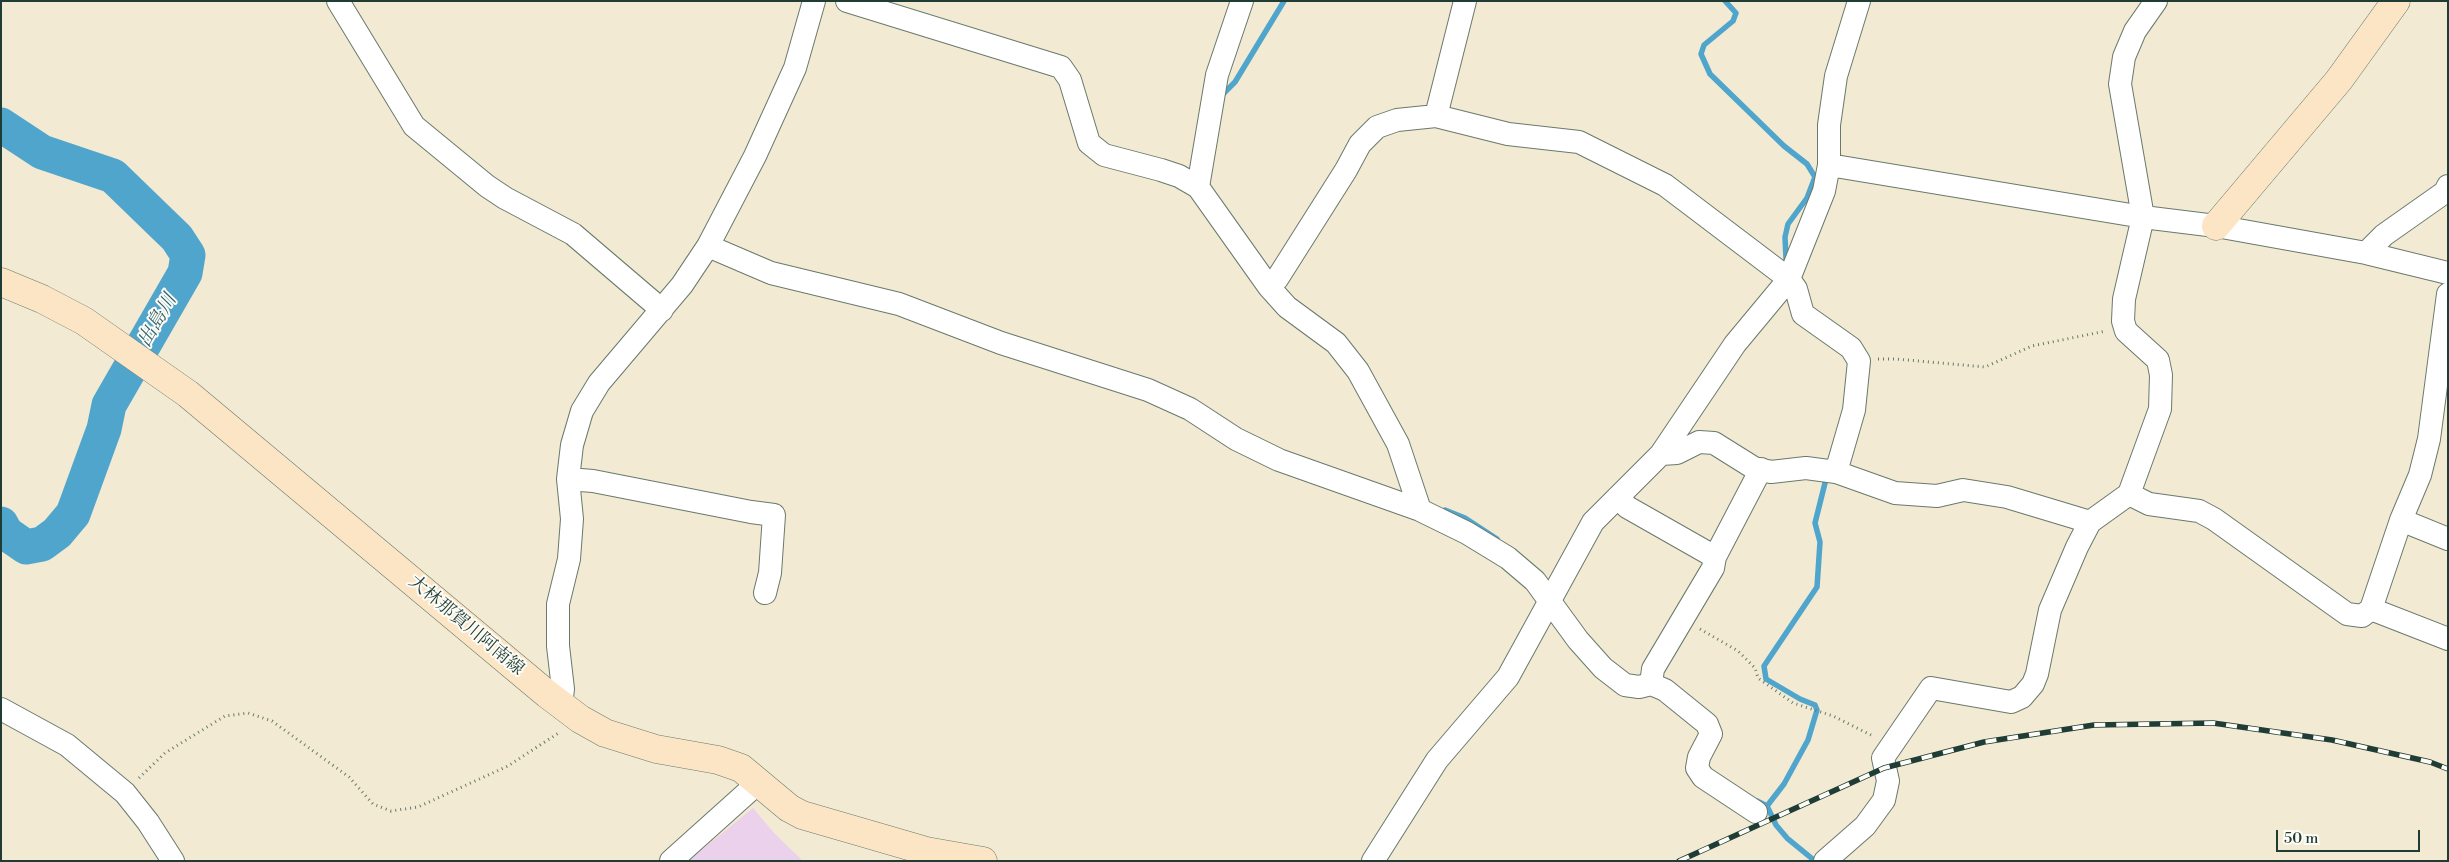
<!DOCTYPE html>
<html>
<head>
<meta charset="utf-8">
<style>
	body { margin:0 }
	#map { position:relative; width:2449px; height:862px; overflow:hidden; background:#f2ead3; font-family:"Libre Bodoni",serif }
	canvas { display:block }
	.frame { position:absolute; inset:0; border:2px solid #1f3d34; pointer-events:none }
	.scale { position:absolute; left:2276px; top:830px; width:144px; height:22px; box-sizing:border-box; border:2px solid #1f3d34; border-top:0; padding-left:6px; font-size:15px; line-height:18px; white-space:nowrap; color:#1f3d34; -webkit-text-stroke:4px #fdfcf7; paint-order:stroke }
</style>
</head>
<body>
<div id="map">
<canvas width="2449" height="862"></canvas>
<div class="frame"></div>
<div class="scale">50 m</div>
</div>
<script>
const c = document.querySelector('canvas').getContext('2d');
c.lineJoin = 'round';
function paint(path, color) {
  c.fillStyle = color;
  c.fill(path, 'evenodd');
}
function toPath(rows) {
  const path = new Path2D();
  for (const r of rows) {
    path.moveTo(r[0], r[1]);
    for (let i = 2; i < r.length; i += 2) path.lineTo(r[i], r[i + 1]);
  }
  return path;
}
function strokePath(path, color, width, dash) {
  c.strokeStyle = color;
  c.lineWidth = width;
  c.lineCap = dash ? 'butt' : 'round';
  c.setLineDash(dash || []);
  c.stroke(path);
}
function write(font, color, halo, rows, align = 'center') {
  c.font = font + ' "Libre Bodoni","Noto Serif JP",serif';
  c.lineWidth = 4;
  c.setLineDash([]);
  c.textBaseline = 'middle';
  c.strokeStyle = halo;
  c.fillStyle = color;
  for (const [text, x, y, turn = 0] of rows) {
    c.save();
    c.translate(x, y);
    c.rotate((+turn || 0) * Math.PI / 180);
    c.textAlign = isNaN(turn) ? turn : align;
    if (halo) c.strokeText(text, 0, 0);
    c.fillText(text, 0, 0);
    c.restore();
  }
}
paint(toPath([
	[753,808,775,834,803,861,688,861]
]), '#ebd1eb');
strokePath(toPath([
	[1725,1,1736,13,1733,21,1704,45,1701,54,1710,74,1784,146,1807,164,1815,177,1807,198,1788,224,1785,237,1786,259],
	[1222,95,1235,82,1284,1],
	[1445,510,1465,518,1497,539],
	[1757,801,1767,806,1776,825,1787,838,1815,861],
	[1767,806,1784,784,1808,740,1817,710,1815,705,1800,699,1766,679,1764,666,1817,587,1820,542,1815,523,1826,479]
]), '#50a5cc', 5.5);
strokePath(toPath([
	[1,125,42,152,113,176,177,238,188,255,185,273,109,405,104,429,73,514,57,533,42,544,26,547,6,533,1,524]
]), '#50a5cc', 35);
const street = toPath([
	[338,1,414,126,487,186,505,198,573,234,662,310],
	[847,1,1061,67,1070,80,1089,143,1104,155,1161,170,1179,176,1198,187,1269,287,1287,307,1336,343,1358,371,1398,444,1420,510],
	[1436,116,1465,1],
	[1829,165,2143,217,2216,226,2366,253,2448,273],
	[1198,187,1217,75,1242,1],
	[708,246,771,273,899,304,1001,343,1148,390,1190,409,1236,439,1279,460,1420,510,1467,533,1508,558,1535,581,1578,640,1603,668,1625,685,1639,687,1651,684,1665,690,1707,724,1711,734,1699,757,1697,768,1703,777,1756,812],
	[2366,253,2384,235,2445,192,2448,186],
	[1269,287,1277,279,1346,170,1360,144,1377,127,1397,120,1436,116,1508,134,1579,142,1665,185,1789,279,1796,289,1803,314,1851,348,1859,361,1854,410,1836,472],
	[1661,454,1677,453,1699,442,1714,443,1754,468,1771,472,1806,468,1836,472,1895,493,1937,496,1963,490,2007,497,2090,522],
	[568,479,593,481,751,512,774,515,770,573,765,593],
	[2129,494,2149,504,2199,511,2214,519,2347,614,2362,616,2371,609,2401,520,2420,475,2429,439,2448,294],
	[1618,497,1627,507,1715,557,1761,469],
	[2401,520,2448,539],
	[2371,609,2448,639],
	[1651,684,1653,669,1713,568,1715,557],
	[561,705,563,689,558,646,558,604,569,559,572,519,568,479,572,445,582,411,599,383,682,285,708,246,755,156,795,68,814,1],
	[1,709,67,745,125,793,148,822,173,861],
	[671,861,759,782],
	[1373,861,1437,760,1508,677,1593,522,1661,454,1735,344,1789,279,1824,191,1829,165,1829,125,1836,76,1859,1],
	[1825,861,1865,826,1884,800,1888,781,1883,758,1931,688,2011,702,2022,697,2033,684,2037,674,2050,610,2077,547,2090,522,2129,494,2160,409,2161,375,2158,360,2126,331,2123,321,2124,299,2143,217,2120,84,2124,57,2135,31,2156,1]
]);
const secondary = toPath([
	[2216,226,2339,80,2396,1],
	[1,282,42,299,84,321,188,394,547,694,580,719,605,733,656,749,718,760,741,768,789,808,802,815,926,851,983,861]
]);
strokePath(street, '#697a6c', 24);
strokePath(secondary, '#697a6c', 29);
strokePath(toPath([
	[1878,359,1896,359,1985,367,2032,346,2106,331],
	[1700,629,1738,651,1755,668,1758,678,1793,703,1833,716,1873,736],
	[139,778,165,753,225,716,248,713,272,721,349,777,373,804,391,811,418,807,508,766,560,732]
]), '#697a6c', 3, [1, 4]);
strokePath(street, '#fff', 22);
strokePath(secondary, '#fce5c4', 28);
const rail = toPath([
	[1679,861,1884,768,1984,742,2094,725,2213,723,2332,740,2430,762,2448,769]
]);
strokePath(rail, '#1f3d34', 5.5);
strokePath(rail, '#fdfcf7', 4, [11]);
write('18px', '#1f3d34', '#fdfcf7', [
	["大林那賀川阿南線",466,626,40]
]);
write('italic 19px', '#306169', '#fdfcf7', [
	["出島川",158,321,-60]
]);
</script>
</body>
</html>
